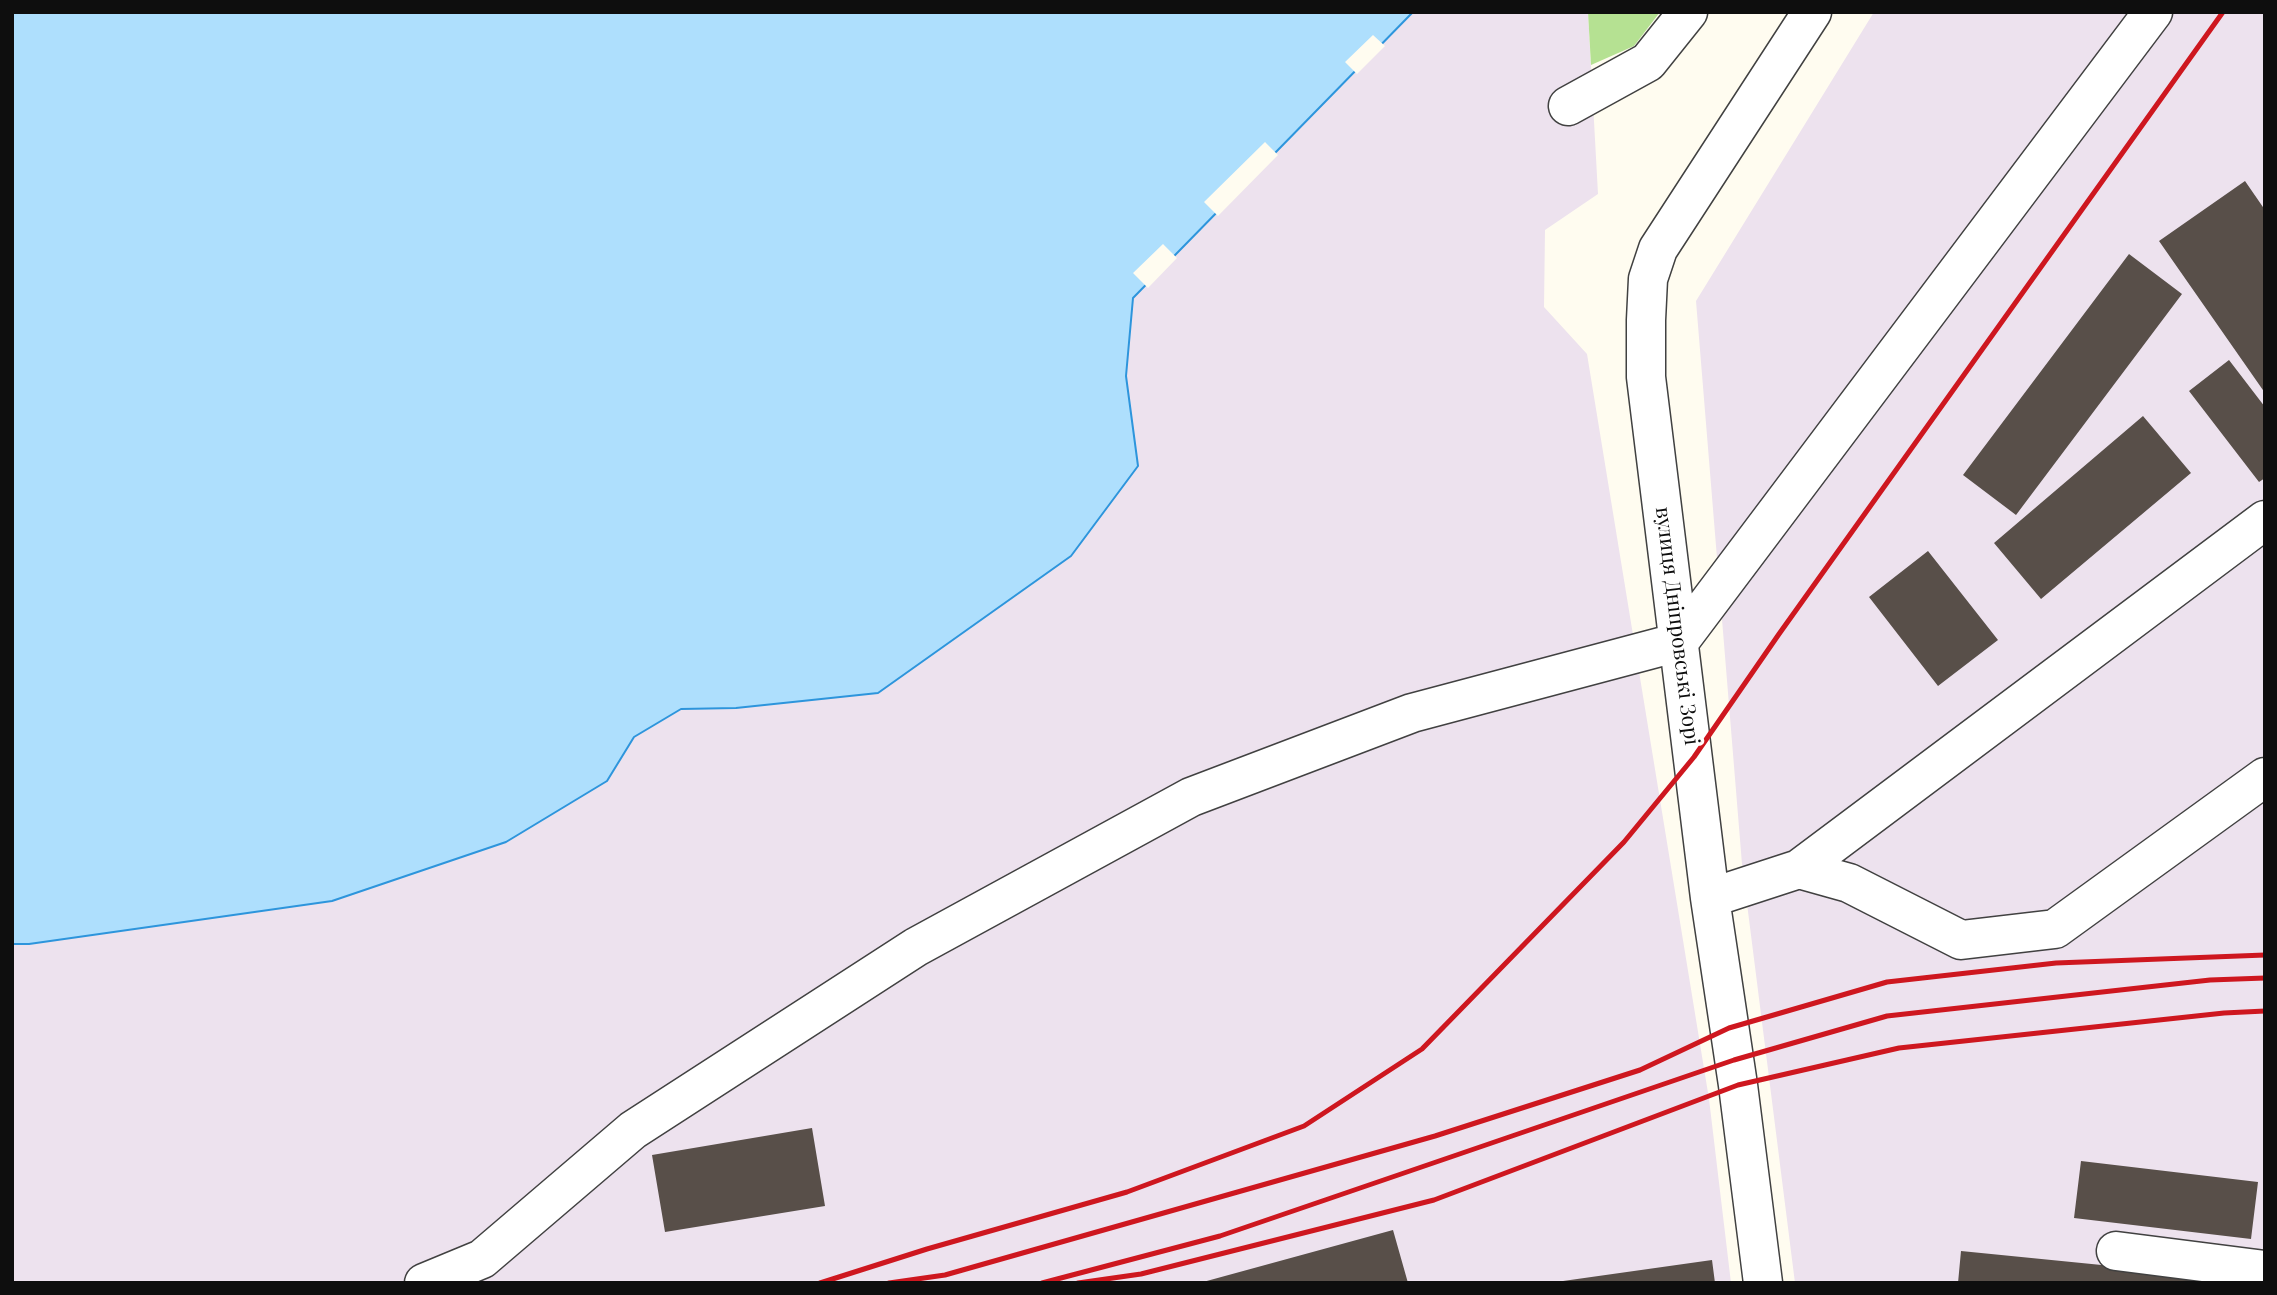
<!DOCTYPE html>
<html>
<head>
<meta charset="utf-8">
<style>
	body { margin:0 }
	#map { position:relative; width:2277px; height:1295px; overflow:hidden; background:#fffcf0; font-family:"Playfair Display",serif }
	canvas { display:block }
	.frame { position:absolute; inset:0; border:14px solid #0e0e0e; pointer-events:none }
</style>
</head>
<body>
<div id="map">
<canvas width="2277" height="1295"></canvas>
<div class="frame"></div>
</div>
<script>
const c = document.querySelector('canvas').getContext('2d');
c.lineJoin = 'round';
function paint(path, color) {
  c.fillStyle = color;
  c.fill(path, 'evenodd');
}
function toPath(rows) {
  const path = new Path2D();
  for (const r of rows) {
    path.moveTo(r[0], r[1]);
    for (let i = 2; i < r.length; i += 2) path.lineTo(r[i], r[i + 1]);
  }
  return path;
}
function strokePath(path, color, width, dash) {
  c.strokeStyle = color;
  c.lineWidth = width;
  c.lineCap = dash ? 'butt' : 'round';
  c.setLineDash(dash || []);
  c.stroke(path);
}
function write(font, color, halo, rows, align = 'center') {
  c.font = font + ' "Playfair Display",serif';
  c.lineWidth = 7;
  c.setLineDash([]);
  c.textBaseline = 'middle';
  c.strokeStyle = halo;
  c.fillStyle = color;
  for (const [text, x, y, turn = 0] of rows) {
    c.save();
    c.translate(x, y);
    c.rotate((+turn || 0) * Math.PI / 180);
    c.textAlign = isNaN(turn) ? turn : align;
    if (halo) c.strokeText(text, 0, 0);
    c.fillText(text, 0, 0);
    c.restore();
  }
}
paint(toPath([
	[1413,12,1588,12,1598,194,1545,230,1544,307,1587,354,1709,1099,1731,1283,12,1283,12,944,29,944,332,901,506,842,607,781,634,737,682,709,736,708,1138,466,1126,376,1133,298],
	[1874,12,2265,12,2265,1283,1795,1283,1742,864,1696,301]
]), '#ede2ee');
paint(toPath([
	[1588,12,1660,12,1634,46,1591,65]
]), '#b5e192');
const water = toPath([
	[12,12,1413,12,1133,298,1126,376,1138,466,1071,556,878,693,736,708,681,709,634,737,607,781,506,842,332,901,29,944,12,944,12,12]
]);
paint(water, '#aedffd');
strokePath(water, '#2d95dc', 2);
paint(toPath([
	[1373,35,1385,46,1357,74,1345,62],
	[1265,142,1278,155,1218,216,1204,202],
	[1163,244,1177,258,1148,288,1133,273]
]), '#fffcf0');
paint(toPath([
	[2245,181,2265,210,2265,393,2159,241],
	[2129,254,2182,294,2016,515,1963,475],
	[2229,360,2265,407,2265,478,2259,482,2189,391],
	[2143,416,2191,473,2041,599,1994,543],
	[1928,551,1998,640,1938,686,1869,597],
	[812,1128,825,1206,665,1232,652,1155],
	[2081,1161,2258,1182,2251,1239,2074,1218],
	[1393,1230,1408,1283,1203,1283,1203,1282],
	[1961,1251,2222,1277,2222,1283,1958,1283],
	[1712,1260,1715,1283,1563,1283,1563,1281]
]), '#584f49');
const minor = toPath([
	[1568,106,1648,62,1688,12],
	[1799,869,1849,883,1961,940,2055,929,2265,777],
	[1710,898,1799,869,2265,520],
	[2116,1251,2265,1270],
	[424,1283,482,1259,633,1130,916,947,1191,797,1412,713,1679,642,2153,12],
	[1763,1283,1738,1085,1710,898,1646,377,1646,320,1648,279,1658,249,1812,12]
]);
strokePath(minor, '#414141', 41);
strokePath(minor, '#fff', 38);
strokePath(toPath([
	[820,1283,927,1249,1127,1192,1304,1126,1422,1049,1624,842,1694,757,1779,634,2223,12],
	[889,1283,945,1275,1435,1136,1640,1070,1729,1028,1887,982,2056,963,2265,955],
	[1042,1283,1220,1236,1734,1060,1887,1016,2210,980,2265,978],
	[1078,1283,1141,1274,1434,1200,1738,1085,1899,1048,2224,1013,2265,1011]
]), '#ce171f', 5);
write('21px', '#0e0e0e', '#fff', [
	["вулиця Дніпровські Зорі",1677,626,83]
]);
</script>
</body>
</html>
